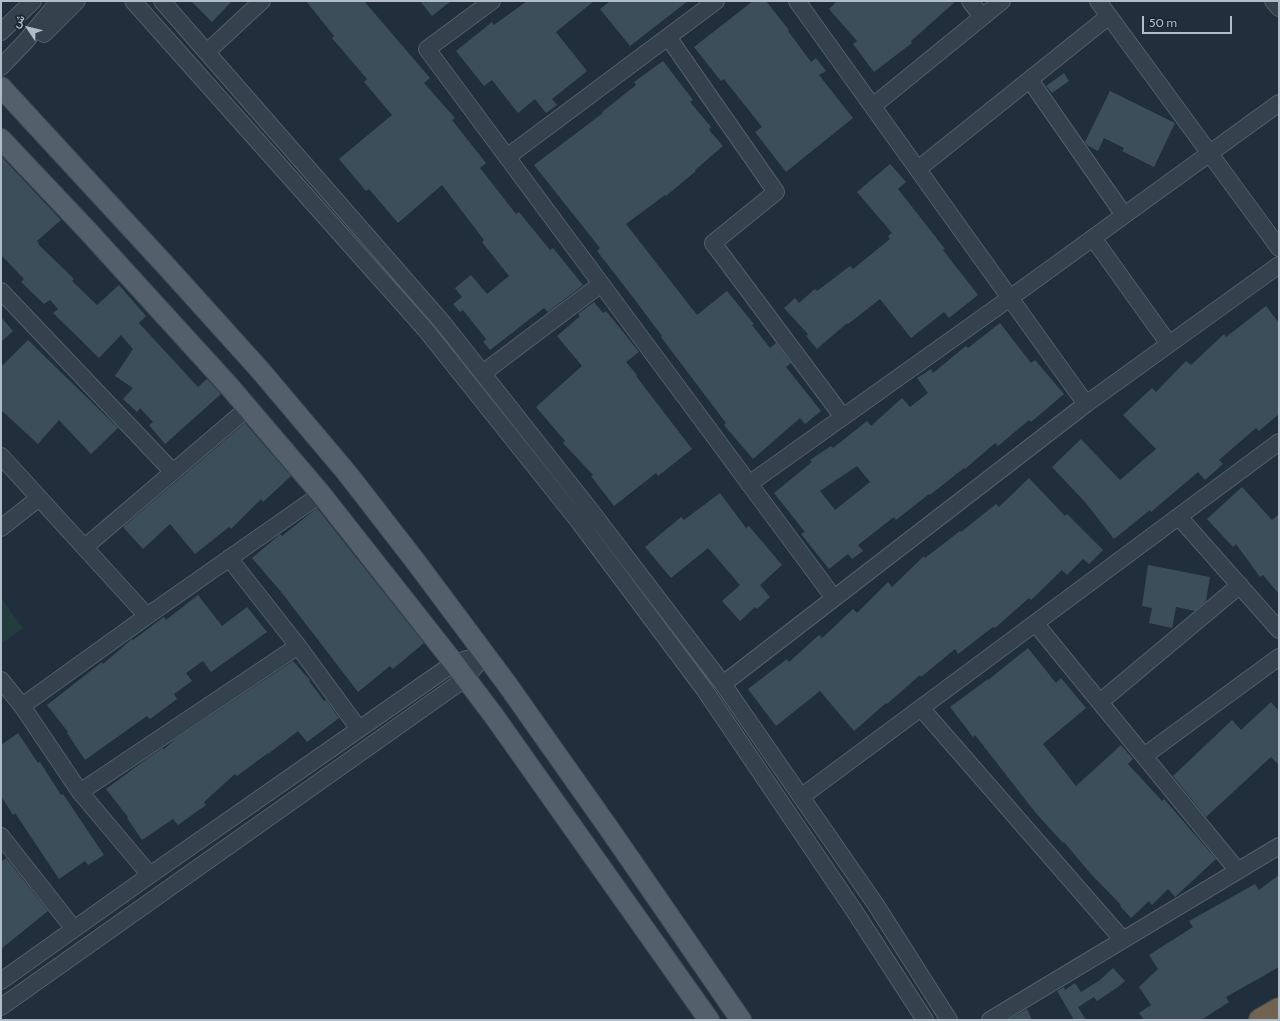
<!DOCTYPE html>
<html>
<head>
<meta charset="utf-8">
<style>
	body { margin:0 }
	#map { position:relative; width:1280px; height:1021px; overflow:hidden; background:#212f3c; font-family:Cabin,Vazirmatn,sans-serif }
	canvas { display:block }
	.frame { position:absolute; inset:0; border:2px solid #b0bcc8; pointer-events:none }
	.north { position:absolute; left:8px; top:8px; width:40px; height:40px; -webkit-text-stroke:3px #1a2631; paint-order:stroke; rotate:305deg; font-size:11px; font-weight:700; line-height:16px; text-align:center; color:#b0bcc8 }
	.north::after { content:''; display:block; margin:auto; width:14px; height:18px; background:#b0bcc8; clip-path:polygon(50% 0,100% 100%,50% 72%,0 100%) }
	.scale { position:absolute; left:1142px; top:16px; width:90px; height:18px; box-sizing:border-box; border:2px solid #b0bcc8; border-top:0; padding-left:5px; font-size:12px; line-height:14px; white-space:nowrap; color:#b0bcc8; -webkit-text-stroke:3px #1a2631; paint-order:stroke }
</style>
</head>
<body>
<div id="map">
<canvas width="1280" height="1021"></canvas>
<div class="frame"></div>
<div class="north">ش</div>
<div class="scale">50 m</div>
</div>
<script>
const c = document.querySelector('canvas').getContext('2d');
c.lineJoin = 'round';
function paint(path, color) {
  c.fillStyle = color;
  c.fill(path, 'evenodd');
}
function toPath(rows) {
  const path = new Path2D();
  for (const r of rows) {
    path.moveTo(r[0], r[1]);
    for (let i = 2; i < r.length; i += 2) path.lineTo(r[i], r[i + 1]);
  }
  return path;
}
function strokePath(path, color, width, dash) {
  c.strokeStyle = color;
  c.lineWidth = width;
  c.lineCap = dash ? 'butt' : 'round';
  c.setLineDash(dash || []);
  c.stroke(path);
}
paint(toPath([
	[1,598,23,628,1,644]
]), '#233c3d');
paint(toPath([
	[191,1,232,1,212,22],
	[306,1,364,1,430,78,424,83,455,118,452,120,486,163,480,168,516,214,519,212,550,250,553,248,583,285,548,312,544,308,490,350,483,342,486,339,463,310,460,312,453,304,462,297,455,288,471,275,487,294,509,276,482,242,484,240,442,185,398,223,369,189,366,191,339,159,392,115,364,82,367,79,332,38,334,36],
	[420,1,451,1,432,16],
	[527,1,594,1,556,32,587,71,552,99,557,105,546,113,535,99,518,113,492,80,484,86,456,51,492,22,494,25],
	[610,1,688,1,630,46,600,9],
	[753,1,766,1,789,30,788,31,811,62,816,58,826,71,819,75,853,118,786,172,755,132,762,127,724,79,721,81,694,47],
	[837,1,956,1,911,41,912,43,874,72,853,44,857,41,829,9],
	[663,61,693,100,690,102,711,127,709,130,723,146,695,170,696,171,666,196,665,195,626,224,697,315,727,291,754,324,752,325,770,348,776,343,791,363,786,367,821,411,805,424,800,418,753,459,724,425,726,423,661,337,662,336,629,292,597,251,600,248,534,165,603,113,602,112,636,85,634,82],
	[1064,73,1069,81,1052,93,1046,86],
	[1110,91,1175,123,1154,167,1122,151,1124,148,1104,138,1098,151,1087,145,1085,142],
	[1,156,61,220,37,241,39,243,38,244,74,279,72,281,97,305,119,285,146,316,139,323,198,387,207,379,221,394,165,444,149,425,153,422,140,408,137,412,123,399,133,388,115,376,133,349,121,335,99,358,54,314,53,313,58,309,50,300,44,304,21,282,24,279,1,255],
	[890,164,906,182,898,189,945,249,943,250,978,295,949,318,944,312,911,338,880,299,848,324,847,323,817,349,806,336,808,334,784,308,795,298,799,303,815,289,817,291,850,266,853,269,890,239,888,236,892,233,857,192],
	[594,302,603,313,606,311,624,333,639,352,626,362,637,375,636,376,692,449,658,476,656,473,614,506,591,476,593,475,563,443,565,441,536,407,582,366,557,336,580,316,578,314],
	[1266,306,1279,323,1279,414,1259,431,1256,428,1219,460,1223,464,1205,480,1198,472,1151,512,1150,510,1114,539,1085,502,1052,467,1081,439,1120,480,1156,449,1123,415,1152,388,1156,392,1186,361,1191,365,1224,334,1226,337],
	[1,317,13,331,1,342],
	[1000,323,1031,363,1035,360,1064,394,1031,422,1029,420,998,446,995,443,965,469,964,468,930,495,929,494,896,520,894,517,858,545,863,551,852,559,848,554,829,569,801,534,805,532,774,493,812,462,810,460,831,446,833,448,867,421,871,426,902,398,910,407,928,393,917,378,931,369,933,373,966,346,968,348],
	[857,466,870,482,835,510,820,491],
	[28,340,118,428,91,454,59,420,38,444,1,410,1,367],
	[245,423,291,476,263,502,261,499,231,529,229,527,195,554,170,524,143,549,123,527],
	[1029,478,1065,516,1067,514,1103,550,1089,564,1083,559,1067,575,1062,570,1031,600,1029,598,995,628,993,627,958,654,955,649,921,677,920,675,887,704,886,703,854,731,820,691,776,726,748,689,787,659,789,662,819,635,822,638,853,609,857,613,888,582,892,587,924,556,925,558,960,531,961,532,996,504,999,507],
	[1242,487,1272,520,1279,514,1279,594,1263,575,1260,577,1236,544,1233,547,1207,519],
	[720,493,746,528,749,526,782,565,760,585,770,597,757,609,755,607,740,621,722,601,740,585,708,548,671,578,645,547,681,517,684,520],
	[317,508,424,643,393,669,390,666,358,692,282,593,252,558,278,536,280,534,282,536],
	[1148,565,1210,577,1206,601,1195,611,1176,607,1172,628,1149,623,1152,608,1142,606],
	[198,595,222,626,247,607,267,632,211,672,203,661,186,673,192,681,174,694,177,699,150,719,147,716,85,760,67,733,68,732,47,705,102,662,103,664,132,639,133,640,164,617,166,620],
	[1028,648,1056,683,1061,678,1086,708,1043,744,1076,786,1121,745,1133,759,1128,764,1162,801,1164,799,1216,859,1175,897,1168,889,1152,905,1149,901,1131,918,1120,906,1121,905,1090,873,1064,842,1063,843,1035,812,975,735,973,737,950,707,988,679,988,680],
	[293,661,310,680,309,681,324,701,326,700,339,718,307,742,298,731,268,754,268,753,237,776,235,774,204,802,206,805,178,825,173,819,142,840,127,818,128,817,106,789,148,758,163,748,164,749,177,738],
	[1271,702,1279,711,1279,765,1271,757,1206,817,1173,776,1232,720,1241,730],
	[18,733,38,763,40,762,61,795,63,794,104,855,88,865,85,861,59,879,15,813,13,815,1,796,1,745],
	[6,858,48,911,1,949,1,862],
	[1279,875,1279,967,1226,997,1229,1002,1201,1020,1144,1020,1139,1013,1151,1005,1139,987,1158,969,1149,955,1193,927,1189,921,1255,884,1259,890],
	[1113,968,1125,981,1118,987,1097,1001,1094,997,1078,1007,1086,1020,1074,1020,1057,991,1064,987,1065,990,1075,983,1081,992,1100,980],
	[1027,1009,1032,1020,1008,1020]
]), '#3d4e5b');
const minor = toPath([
	[133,1,425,329,580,523,704,689,855,912,925,1020],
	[162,1,443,323,591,511,723,684,876,905,949,1020],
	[492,1,427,49,834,598],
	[797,1,1086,404],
	[970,1,982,17],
	[1098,1,1279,248],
	[1273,1,1279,8],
	[1,32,33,1],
	[44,34,77,1],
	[668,37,776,192,713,243,843,417],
	[207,52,262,1],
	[1,67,25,42,59,1],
	[1030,80,1124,215],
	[873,106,1002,1],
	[507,157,716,1],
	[918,169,1109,16],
	[1093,238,1169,344],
	[1,291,173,472],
	[483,373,601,284],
	[1,456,147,616,321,494],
	[749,484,1010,298,1279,103],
	[1179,517,1279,630],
	[1,528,39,498],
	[85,547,248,408],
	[229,558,298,646,359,729],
	[1035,623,1238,871],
	[1,680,22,706,80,792,150,875],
	[723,684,1086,404,1279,265],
	[1100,702,1240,585],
	[22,706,147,616],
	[921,708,1123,940],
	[1144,756,1279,657],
	[80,792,298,646],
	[801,797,1279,442],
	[1,836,74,929],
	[1,981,150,875,454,663,485,654],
	[1,1007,466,678,485,654],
	[990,1020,1279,846]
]);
const major = toPath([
	[1,87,168,268,260,370,347,473,416,562,507,684,610,830,741,1020],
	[1,139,87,230,229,386,321,494,454,663,494,716,709,1020]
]);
const highway = toPath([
	[1260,1020,1279,1009]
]);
strokePath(minor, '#535f6a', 18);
strokePath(major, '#3e4a55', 22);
strokePath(highway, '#404c57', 24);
strokePath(minor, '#35414c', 16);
strokePath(major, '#53606c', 20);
strokePath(highway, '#726252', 22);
</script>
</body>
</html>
